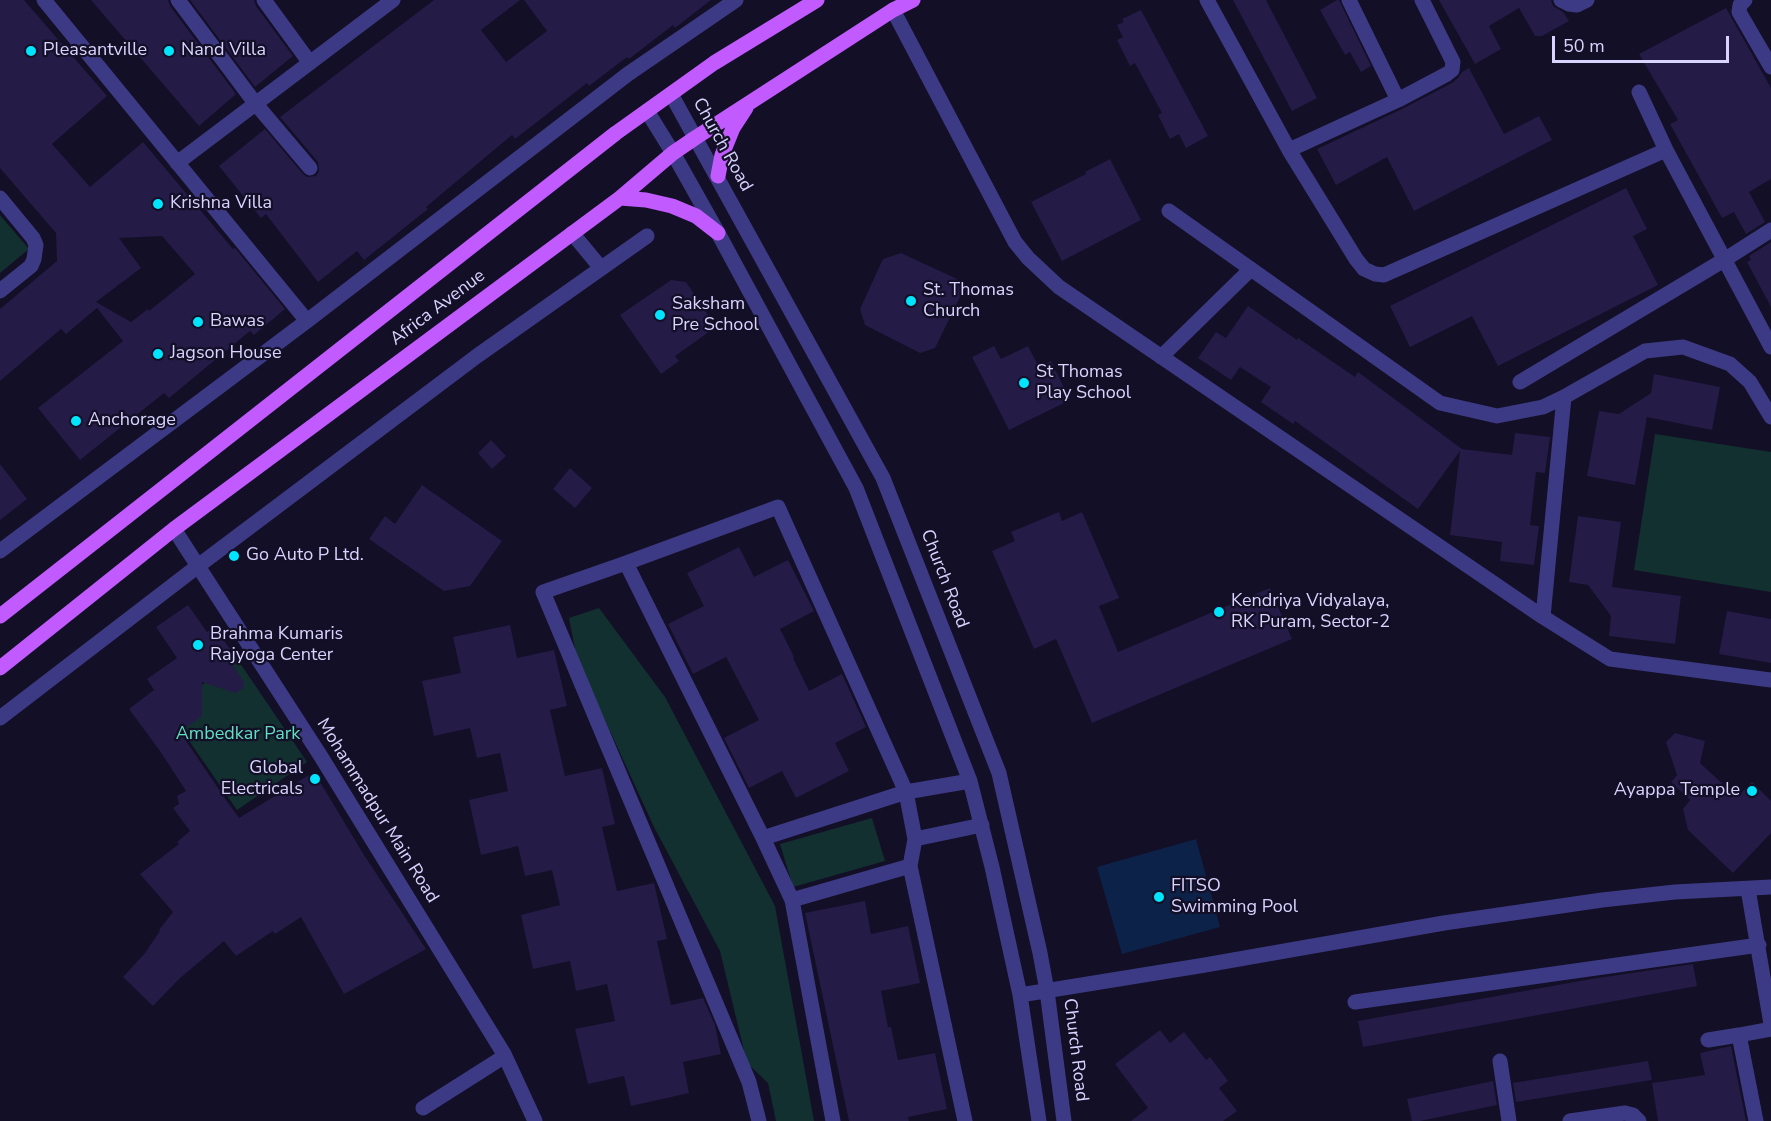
<!DOCTYPE html>
<html>
<head>
<meta charset="utf-8">
<style>
	body { margin:0 }
	#map { position:relative; width:1771px; height:1121px; overflow:hidden; background:#130f26; font-family:"Nunito Sans",sans-serif }
	canvas { display:block }
	.scale { position:absolute; left:1552px; top:36px; width:177px; height:27px; box-sizing:border-box; border:3px solid #d9d4ff; border-top:0; padding-left:8px; font-size:18px; line-height:21px; white-space:nowrap; color:#d9d4ff; -webkit-text-stroke:4px #130f26; paint-order:stroke }
</style>
</head>
<body>
<div id="map">
<canvas width="1771" height="1121"></canvas>
<div class="scale">50 m</div>
</div>
<script>
const c = document.querySelector('canvas').getContext('2d');
c.lineJoin = 'round';
function paint(path, color) {
  c.fillStyle = color;
  c.fill(path, 'evenodd');
}
function toPath(rows) {
  const path = new Path2D();
  for (const r of rows) {
    path.moveTo(r[0], r[1]);
    for (let i = 2; i < r.length; i += 2) path.lineTo(r[i], r[i + 1]);
  }
  return path;
}
function strokePath(path, color, width, dash) {
  c.strokeStyle = color;
  c.lineWidth = width;
  c.lineCap = dash ? 'butt' : 'round';
  c.setLineDash(dash || []);
  c.stroke(path);
}
function write(font, color, halo, rows, align = 'center') {
  c.font = font + ' "Nunito Sans",sans-serif';
  c.lineWidth = 4.5;
  c.setLineDash([]);
  c.textBaseline = 'middle';
  c.strokeStyle = halo;
  c.fillStyle = color;
  for (const [text, x, y, turn = 0] of rows) {
    c.save();
    c.translate(x, y);
    c.rotate((+turn || 0) * Math.PI / 180);
    c.textAlign = isNaN(turn) ? turn : align;
    if (halo) c.strokeText(text, 0, 0);
    c.fillText(text, 0, 0);
    c.restore();
  }
}
paint(toPath([
	[0,215,29,249,0,273],
	[1655,434,1771,452,1771,592,1634,570],
	[599,608,665,697,775,906,814,1121,776,1121,768,1083,747,1063,720,951,654,827,577,659,569,618],
	[238,660,307,762,237,810,167,709],
	[872,818,885,861,793,887,780,844]
]), '#12302f');
paint(toPath([
	[1196,839,1220,927,1122,954,1097,867]
]), '#0c2248');
paint(toPath([
	[0,0,24,0,107,96,52,144,90,187,143,142,233,249,235,248,285,309,254,335,250,331,169,398,164,393,80,460,38,408,123,341,97,308,66,334,61,329,0,381,0,309,57,261,56,233,0,168],
	[162,236,195,274,149,311,148,309,131,322,96,302,141,268,119,238],
	[91,0,168,0,170,6,236,94,199,126],
	[190,0,254,0,256,6,293,56,255,87],
	[434,0,520,0,481,30,506,62,547,31,524,0,711,0,675,28,673,25,629,59,627,57,589,86,587,83,515,139,512,135,426,207,428,209,364,260,357,251,318,282,266,214,261,218,219,166,265,129,303,174,307,177,316,176,319,171,318,162,280,117],
	[1233,0,1266,0,1317,98,1292,111],
	[1337,0,1339,0,1371,66,1361,72,1350,52,1345,55,1320,10],
	[1439,0,1551,0,1553,6,1563,12,1569,21,1542,36,1535,36,1519,8,1489,26,1501,49,1475,64],
	[1726,8,1771,88,1771,179,1749,192,1765,222,1746,234,1734,212,1722,218,1670,124,1678,120,1639,54],
	[1141,10,1208,136,1186,148,1179,134,1170,139,1158,115,1162,113,1135,63,1130,66,1117,40,1123,37,1117,25,1124,22,1122,19],
	[1469,68,1504,134,1539,116,1552,140,1414,211,1387,157,1336,185,1317,149,1402,109,1452,83,1458,78,1462,72],
	[1110,159,1141,220,1062,261,1031,202,1086,174,1085,172],
	[1626,188,1647,229,1633,236,1658,285,1498,366,1472,316,1410,347,1390,306],
	[1771,242,1771,307,1747,262,1751,260,1749,256],
	[901,253,957,279,962,293,935,348,920,353,865,325,860,309,883,259],
	[671,280,686,282,716,327,675,356,679,361,661,374,620,315],
	[1248,306,1297,340,1298,338,1355,377,1358,372,1462,449,1512,455,1515,433,1550,437,1545,473,1536,472,1530,525,1539,526,1534,565,1500,561,1502,542,1450,535,1460,451,1418,509,1295,421,1293,424,1261,402,1271,387,1240,367,1231,380,1198,358,1216,332,1226,338],
	[994,346,1001,359,1028,346,1039,367,1051,361,1070,400,1009,430,972,357],
	[1654,374,1720,387,1712,430,1647,417,1635,485,1587,476,1599,411,1619,414,1651,393],
	[491,440,506,456,492,469,478,453],
	[0,464,27,499,0,520],
	[570,468,592,488,575,508,553,489],
	[422,485,502,541,470,586,444,591,369,539,385,516,395,524],
	[1059,512,1062,521,1082,512,1119,598,1099,606,1118,652,1270,588,1292,639,1092,723,1056,639,1034,649,992,551,1015,541,1011,532],
	[1578,516,1621,522,1612,587,1681,596,1675,644,1609,636,1611,616,1588,585,1569,582],
	[739,547,754,577,788,560,814,611,780,629,794,657,793,658,809,691,842,674,866,727,835,743,849,771,796,798,782,771,749,788,724,738,759,720,726,657,693,674,668,624,704,606,687,573],
	[188,605,207,632,214,627,238,660,232,664,244,682,243,688,235,693,202,682,202,716,180,732,226,800,239,818,314,772,364,855,426,949,344,994,301,917,275,934,273,931,236,956,224,941,179,979,153,1006,123,977,145,953,160,931,159,930,173,912,140,874,179,844,177,842,190,831,173,808,179,804,177,796,186,791,160,751,129,709,154,690,147,679,177,658,156,627],
	[1727,611,1771,619,1771,663,1719,654],
	[510,625,517,658,554,650,567,706,550,710,565,776,602,768,615,824,602,827,617,891,654,883,667,939,657,941,671,1005,703,998,715,1025,721,1054,683,1062,689,1093,631,1106,624,1076,588,1084,575,1029,615,1021,607,984,576,991,570,961,533,969,521,915,560,905,552,870,525,876,518,846,481,855,469,800,508,791,500,753,477,758,470,728,434,736,422,681,461,673,453,637],
	[1675,733,1705,741,1700,763,1737,797,1752,782,1771,801,1771,833,1733,873,1688,830,1683,809,1690,800,1671,782,1677,775,1666,742],
	[865,901,871,934,908,926,920,983,881,991,888,1027,891,1027,898,1060,935,1053,947,1109,908,1117,909,1121,849,1121,805,913],
	[1693,964,1697,986,1363,1047,1358,1021,1591,979],
	[1160,1030,1170,1043,1184,1032,1206,1060,1210,1057,1228,1081,1219,1088,1237,1111,1223,1121,1131,1121,1148,1108,1115,1064],
	[1731,1046,1746,1121,1658,1121,1652,1083,1705,1075,1700,1053],
	[1648,1061,1652,1080,1516,1102,1513,1083],
	[1493,1081,1497,1105,1420,1121,1412,1121,1407,1099]
]), '#241b47');
strokePath(toPath([
	[44,0,307,321],
	[178,0,255,103,310,168],
	[264,0,310,63],
	[1207,0,1289,150,1356,259,1364,269,1375,274,1384,275,1666,150],
	[1349,0,1398,100],
	[1561,0,1569,4,1577,5,1587,0],
	[1745,0,1740,5,1739,12,1771,67],
	[893,10,1015,242,1028,258,1059,287,1543,617,1610,659,1771,680],
	[1639,92,1666,150,1771,347],
	[671,94,883,478,999,773,1040,953,1047,991,1064,1121],
	[647,111,673,153,718,233,856,488,970,781,992,867,1020,995,1039,1121],
	[1289,150,1398,100,1447,74,1452,70,1453,62,1422,0],
	[177,163,393,0],
	[0,198,33,238,36,245,34,259,31,266,0,291],
	[1169,211,1440,403,1497,416,1543,407,1564,397,1645,351,1683,347,1730,364,1750,382,1771,417],
	[572,233,601,268],
	[1161,357,1251,269],
	[1520,382,1724,260,1771,230],
	[174,529,320,755,504,1054,535,1121],
	[0,551,307,321,628,74,736,0],
	[626,563,543,592,749,1082,759,1121],
	[1543,617,1564,397],
	[0,718,198,566,477,356,647,236],
	[763,838,906,792,970,781],
	[915,839,982,825],
	[1748,889,1771,1024],
	[792,900,910,866,965,1121],
	[1020,995,1205,965,1444,923,1602,900,1675,892,1771,887],
	[1355,1002,1759,945],
	[1708,1040,1739,1035],
	[1500,1061,1509,1121],
	[423,1108,505,1056],
	[833,1121,792,900,763,838,626,563,778,507,906,792,915,839,910,866],
	[1570,1121,1625,1113,1633,1115,1639,1121],
	[1756,1121,1739,1035,1771,1029]
]), '#3d3a85', 15);
strokePath(toPath([
	[718,176,722,155,733,128,746,108],
	[620,198,646,200,672,206,696,216,718,233],
	[0,616,616,133,714,63,817,0],
	[0,668,174,529,620,198,673,153,695,138,893,10,913,0]
]), '#c25bff', 15);
for (const [x, y, r, color] of [
	[31,51,6,"#00e5ff"],
	[169,51,6,"#00e5ff"],
	[158,204,6,"#00e5ff"],
	[911,301,6,"#00e5ff"],
	[660,315,6,"#00e5ff"],
	[198,322,6,"#00e5ff"],
	[158,354,6,"#00e5ff"],
	[1024,383,6,"#00e5ff"],
	[76,421,6,"#00e5ff"],
	[234,556,6,"#00e5ff"],
	[1219,612,6,"#00e5ff"],
	[198,645,6,"#00e5ff"],
	[315,779,6,"#00e5ff"],
	[1752,791,6,"#00e5ff"],
	[1159,897,6,"#00e5ff"]
]) {
  const dot = new Path2D();
  dot.arc(x, y, r, 0, 2 * Math.PI);
  c.fillStyle = color;
  c.fill(dot);
  strokePath(dot, '#130f26', 2);
}
write('18px', '#d9d4ff', '#130f26', [
	["Pleasantville",43,51],
	["Nand Villa",181,51],
	["Krishna Villa",170,204],
	["St. Thomas",923,291],
	["Church",923,312],
	["Saksham",672,305],
	["Pre School",672,326],
	["Bawas",210,322],
	["Jagson House",170,354],
	["St Thomas",1036,373],
	["Play School",1036,394],
	["Anchorage",88,421],
	["Go Auto P Ltd.",246,556],
	["Kendriya Vidyalaya,",1231,602],
	["RK Puram, Sector-2",1231,623],
	["Brahma Kumaris",210,635],
	["Rajyoga Center",210,656],
	["Global",303,769,"right"],
	["Electricals",303,790,"right"],
	["Ayappa Temple",1740,791,"right"],
	["FITSO",1171,887],
	["Swimming Pool",1171,908]
], 'left');
write('18px', '#d9d4ff', '#130f26', [
	["Church Road",722,145,61],
	["Africa Avenue",438,308,-37],
	["Church Road",944,579,69],
	["Mohammadpur Main Road",377,811,58],
	["Church Road",1075,1050,83]
]);
write('18px', '#5fe0c0', '#130f26', [
	["Ambedkar Park",238,735]
]);
</script>
</body>
</html>
